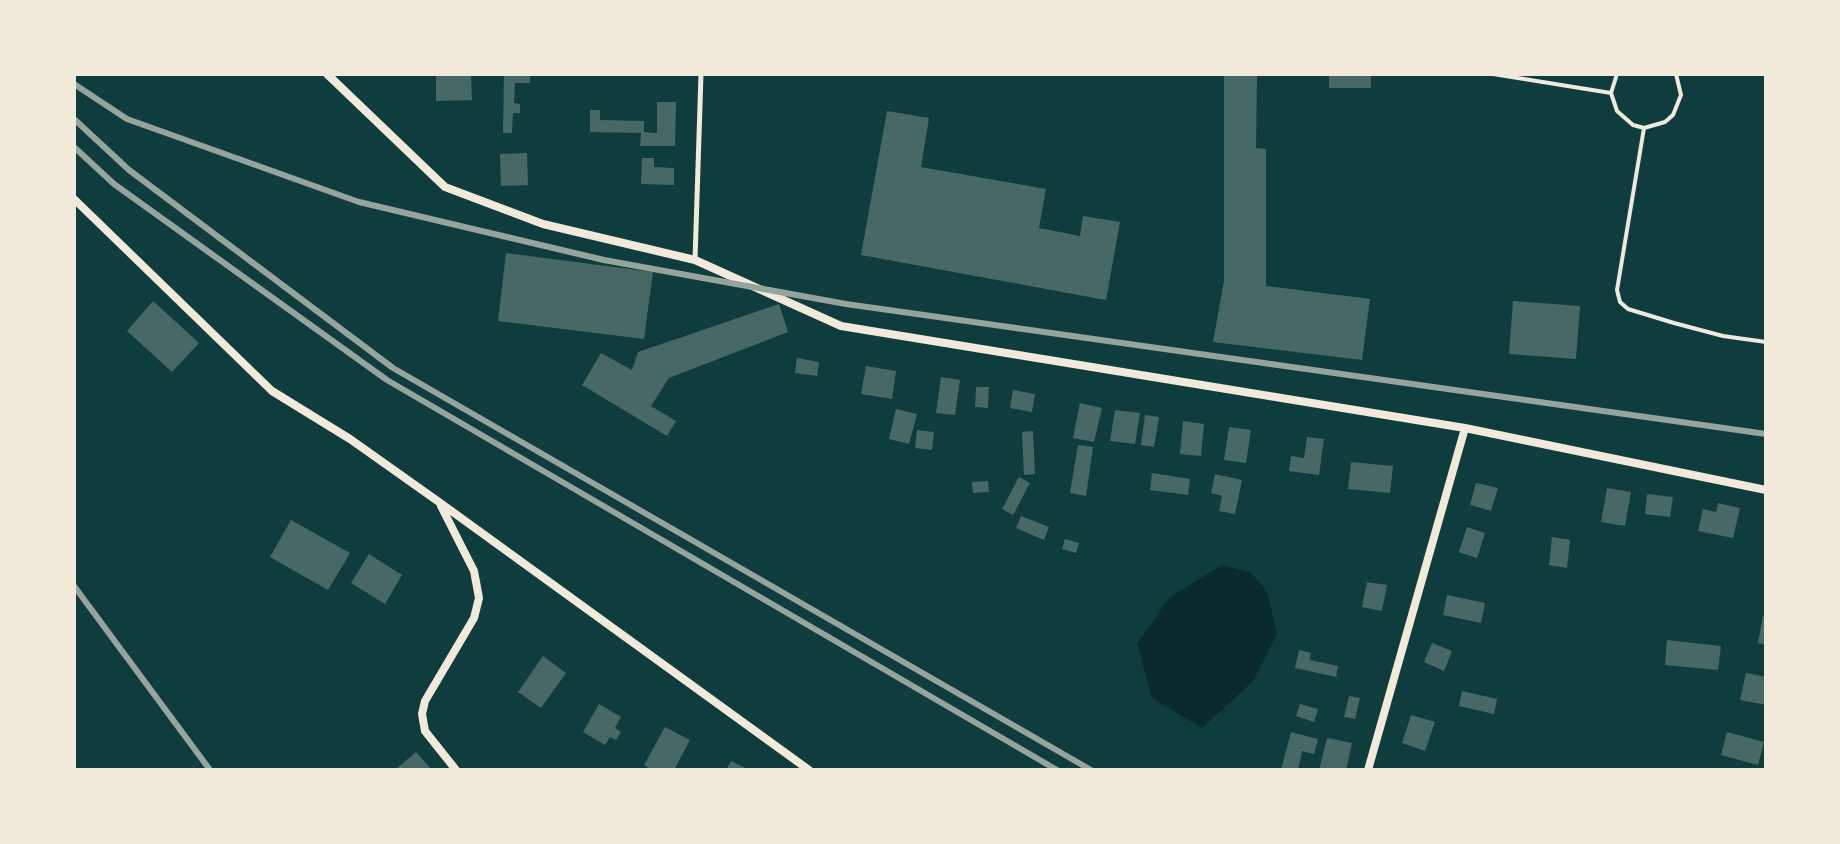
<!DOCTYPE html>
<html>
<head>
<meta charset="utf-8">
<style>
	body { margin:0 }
	#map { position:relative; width:1840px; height:844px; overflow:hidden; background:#0f3d3e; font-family:Manrope,sans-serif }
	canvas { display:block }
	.frame { position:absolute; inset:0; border:76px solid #f1e9da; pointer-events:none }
</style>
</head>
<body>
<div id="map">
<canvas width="1840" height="844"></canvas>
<div class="frame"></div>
</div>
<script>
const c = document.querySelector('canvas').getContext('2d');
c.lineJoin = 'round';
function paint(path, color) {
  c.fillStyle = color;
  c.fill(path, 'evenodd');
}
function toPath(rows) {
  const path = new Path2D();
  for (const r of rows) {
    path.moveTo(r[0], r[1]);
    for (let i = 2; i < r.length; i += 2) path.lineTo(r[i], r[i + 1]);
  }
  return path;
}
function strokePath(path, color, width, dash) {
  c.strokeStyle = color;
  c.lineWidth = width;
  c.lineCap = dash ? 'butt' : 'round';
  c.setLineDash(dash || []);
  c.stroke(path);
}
paint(toPath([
	[1222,565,1250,572,1267,591,1277,634,1253,681,1202,728,1152,698,1137,644,1169,598]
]), '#0a2a2b');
paint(toPath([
	[471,74,472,100,436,101,436,75],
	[504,74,530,74,530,83,515,83,514,103,520,104,520,113,513,113,512,133,503,133],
	[1224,74,1257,74,1256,148,1266,149,1266,286,1370,299,1362,360,1213,342,1224,281],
	[1329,74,1371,74,1371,88,1329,88],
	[657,102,676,102,675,146,640,146,641,133,590,132,590,110,600,110,600,120,644,121,644,132,657,133],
	[887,111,929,118,921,167,1046,189,1039,228,1080,236,1083,216,1120,222,1106,300,861,255],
	[527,153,528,185,501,186,500,154],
	[642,158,654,158,654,167,674,168,674,185,641,184],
	[506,253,653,272,644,339,498,321],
	[153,301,199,343,172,372,127,331],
	[1513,301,1580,306,1576,359,1509,354],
	[779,304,788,332,669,378,651,406,676,421,667,436,582,385,601,353,632,370,638,352],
	[797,358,819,362,817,376,795,373],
	[866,366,896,371,892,399,861,394],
	[941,377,960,380,955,415,936,413],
	[976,387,989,387,988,408,975,407],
	[1013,390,1035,394,1032,412,1010,408],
	[1080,403,1102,408,1094,442,1073,438],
	[896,409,917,414,909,444,889,439],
	[1115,410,1140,413,1135,444,1110,441],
	[1145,415,1159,417,1154,447,1141,445],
	[1183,421,1204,424,1201,456,1180,454],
	[1229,427,1251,430,1246,463,1224,460],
	[917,430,934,432,932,450,915,448],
	[1033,431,1035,474,1024,475,1022,432],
	[1307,437,1324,439,1319,475,1289,471,1291,456,1304,458],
	[1078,445,1093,447,1086,496,1070,493],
	[1351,462,1393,466,1390,493,1348,489],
	[1152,473,1190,479,1188,495,1150,490],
	[1215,474,1242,480,1235,514,1219,511,1222,496,1211,493],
	[1019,477,1030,483,1013,515,1002,509],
	[988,481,989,492,973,493,972,482],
	[1476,483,1498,488,1491,511,1470,505],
	[1607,488,1631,492,1625,526,1601,522],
	[1647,494,1673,497,1670,517,1645,514],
	[1718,503,1740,508,1733,538,1698,531,1703,509,1716,512],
	[1021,516,1049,527,1044,540,1016,528],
	[291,520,350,553,328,590,270,557],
	[1467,527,1485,533,1477,558,1459,552],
	[1552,537,1570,540,1567,568,1549,565],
	[1065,539,1079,543,1076,553,1062,549],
	[369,554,402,575,385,604,351,583],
	[1367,582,1387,585,1382,611,1362,607],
	[1447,595,1485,603,1481,623,1443,615],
	[1763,616,1766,617,1766,645,1758,643],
	[1667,640,1721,646,1718,670,1665,665],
	[1432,643,1452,651,1444,671,1424,662],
	[1299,650,1311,653,1310,660,1338,666,1336,677,1295,668],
	[543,656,566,673,541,708,518,692],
	[1746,673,1766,677,1766,705,1740,700],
	[1462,691,1497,699,1494,714,1459,706],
	[1349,696,1360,698,1355,719,1344,717],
	[599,704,621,717,615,728,621,732,616,740,610,737,605,745,583,732],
	[1300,704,1318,709,1314,722,1296,716],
	[1411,715,1435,722,1425,751,1402,743],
	[665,727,690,740,674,770,652,770,644,765],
	[1291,732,1318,739,1314,754,1302,751,1298,770,1281,770],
	[1727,732,1764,742,1758,765,1721,755],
	[1327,738,1352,743,1346,770,1319,770],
	[416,752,432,770,395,770],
	[731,761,749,770,726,770]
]), '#486865');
strokePath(toPath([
	[1493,74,1611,93],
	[1617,74,1611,93,1617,111,1633,125,1644,128,1665,122,1673,115,1681,95,1676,74],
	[1644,128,1617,290,1620,302,1628,309,1674,323,1723,336,1766,342]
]), '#f1e9da', 4);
strokePath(toPath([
	[695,260,701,74]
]), '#f1e9da', 5);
strokePath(toPath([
	[327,74,445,187,543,224,695,260,841,326,1465,428,1766,490],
	[74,199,272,391,350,439,439,502,809,770],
	[441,506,474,571,479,598,474,618,425,701,422,714,425,731,456,770],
	[1368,770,1465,428]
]), '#f1e9da', 8);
strokePath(toPath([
	[74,84,127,119,359,202,604,260,846,304,1766,434],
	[74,119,129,170,393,368,1091,770],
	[74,147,114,184,387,380,1057,770],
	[74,586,210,770]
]), '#97a49c', 6);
</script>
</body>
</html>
